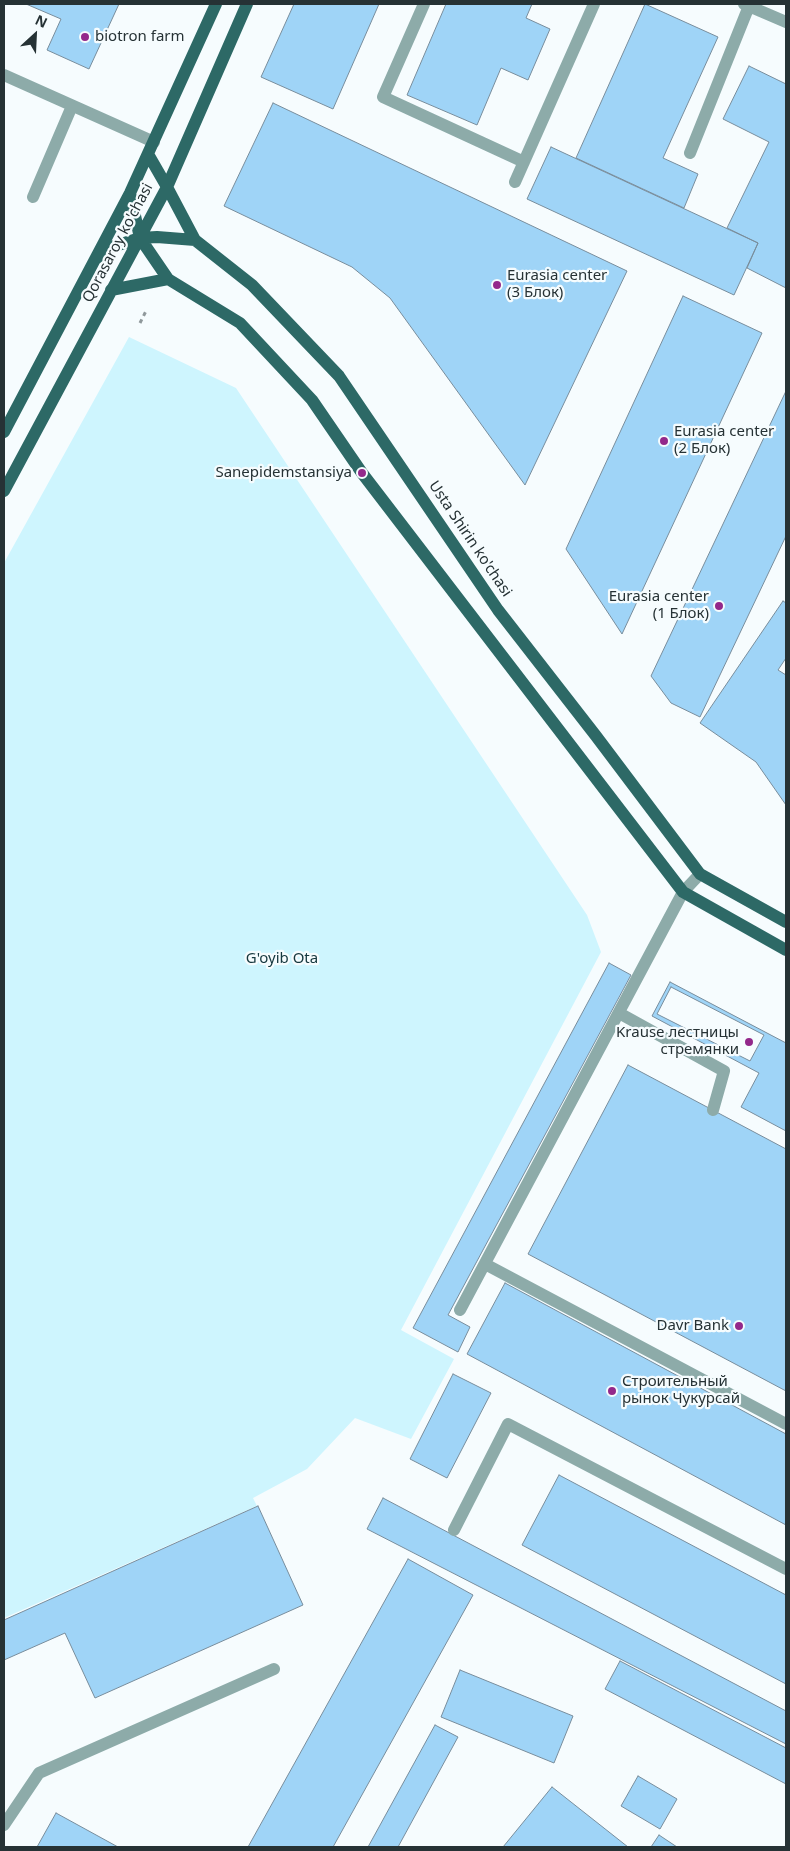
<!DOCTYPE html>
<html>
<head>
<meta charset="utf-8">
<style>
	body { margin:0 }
	#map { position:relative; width:790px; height:1851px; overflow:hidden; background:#f6fcfe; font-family:"Noto Sans",sans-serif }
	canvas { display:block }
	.frame { position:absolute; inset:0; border:5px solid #263235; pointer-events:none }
	.north { position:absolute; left:10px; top:10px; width:50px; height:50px; -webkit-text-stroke:4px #f6fcfe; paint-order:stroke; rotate:25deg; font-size:14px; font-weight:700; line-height:20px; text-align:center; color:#263235 }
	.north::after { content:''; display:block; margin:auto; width:18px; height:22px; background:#263235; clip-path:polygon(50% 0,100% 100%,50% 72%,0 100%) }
</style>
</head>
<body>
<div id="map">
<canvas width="790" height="1851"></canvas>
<div class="frame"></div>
<div class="north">N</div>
</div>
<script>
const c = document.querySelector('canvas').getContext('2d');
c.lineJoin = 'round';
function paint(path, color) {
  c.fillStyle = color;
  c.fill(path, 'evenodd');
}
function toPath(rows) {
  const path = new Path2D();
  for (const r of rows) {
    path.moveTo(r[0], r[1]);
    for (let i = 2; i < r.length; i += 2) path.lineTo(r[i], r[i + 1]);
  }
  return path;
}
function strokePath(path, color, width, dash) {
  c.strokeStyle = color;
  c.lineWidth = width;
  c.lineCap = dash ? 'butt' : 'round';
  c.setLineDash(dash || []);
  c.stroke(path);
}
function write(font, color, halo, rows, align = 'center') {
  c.font = font + ' "Noto Sans",sans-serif';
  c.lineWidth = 4.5;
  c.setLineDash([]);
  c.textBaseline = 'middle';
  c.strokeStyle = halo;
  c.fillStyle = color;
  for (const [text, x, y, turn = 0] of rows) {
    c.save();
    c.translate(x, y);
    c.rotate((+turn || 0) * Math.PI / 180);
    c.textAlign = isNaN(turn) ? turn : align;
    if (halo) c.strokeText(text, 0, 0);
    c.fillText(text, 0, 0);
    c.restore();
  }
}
paint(toPath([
	[129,337,236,388,587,915,601,952,401,1330,454,1359,411,1439,355,1418,307,1469,253,1498,257,1506,4,1618,4,563]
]), '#cef5fe');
const building = toPath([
	[26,4,119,4,89,69,47,50,61,19,26,4],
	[294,4,379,4,333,109,261,77,294,4],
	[446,4,532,4,526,18,550,29,528,80,501,68,477,125,407,95,446,4],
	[645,4,718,37,663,158,698,174,684,208,576,158,645,4],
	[749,66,786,84,786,288,747,268,758,243,727,228,769,142,723,119,749,66],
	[273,103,627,271,525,485,390,298,352,267,224,206,273,103],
	[551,147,758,243,734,295,527,199,551,147],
	[683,296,762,333,622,634,566,549,683,296],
	[786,391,786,536,700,717,671,703,651,676,786,391],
	[783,601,786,603,786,658,778,670,786,675,786,805,756,762,700,723,783,601],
	[609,963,631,975,448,1315,470,1327,458,1352,413,1328,609,963],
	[670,982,786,1043,786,1131,741,1107,759,1073,652,1016,670,982],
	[671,987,764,1035,750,1061,657,1014,671,987],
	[628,1065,786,1149,786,1391,528,1254,628,1065],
	[505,1283,786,1434,786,1525,467,1354,505,1283],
	[453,1374,491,1393,447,1478,410,1459,453,1374],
	[559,1475,786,1595,786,1684,522,1545,559,1475],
	[383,1498,786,1711,786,1744,367,1529,383,1498],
	[258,1506,303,1605,95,1698,65,1633,4,1660,4,1620,258,1506],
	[408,1559,473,1595,333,1847,248,1847,408,1559],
	[620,1661,786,1748,786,1784,605,1689,620,1661],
	[460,1670,573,1716,554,1763,441,1717,460,1670],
	[435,1725,458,1737,398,1847,368,1847,435,1725],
	[638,1776,677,1799,660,1829,621,1806,638,1776],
	[552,1787,628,1847,503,1847,552,1787],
	[56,1813,118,1847,37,1847,56,1813],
	[659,1835,677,1847,651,1847,659,1835]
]);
paint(building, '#9fd4f7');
strokePath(building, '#788d9c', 1);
strokePath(toPath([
	[140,323,147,309]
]), '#8f989b', 3, [4, 4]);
strokePath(toPath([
	[424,4,383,97,524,162],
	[744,4,786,22],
	[4,75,154,142],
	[690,153,749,6],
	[515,182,594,4],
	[33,197,72,106],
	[619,1013,724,1071,713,1110],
	[485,1264,786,1424],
	[460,1310,683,892,700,874],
	[454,1530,508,1424,786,1569],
	[4,1825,39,1773,274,1669]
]), '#8daba9', 12);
strokePath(toPath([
	[148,154,167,187,195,240,252,285,339,376,498,610,596,736,700,874,786,922],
	[130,193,140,238,168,279],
	[97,258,112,247,140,238,157,237,195,240],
	[111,290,168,279,240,323,312,400,362,473,683,892,786,950],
	[4,432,130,193,216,4],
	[4,491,167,187,247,4]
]), '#2d6966', 12);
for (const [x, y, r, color] of [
	[85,37,5,"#93288b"],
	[497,285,5,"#93288b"],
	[664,441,5,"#93288b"],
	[362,473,5,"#93288b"],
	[719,606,5,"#93288b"],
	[749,1042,5,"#93288b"],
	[739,1326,5,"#93288b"],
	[612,1391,5,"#93288b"]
]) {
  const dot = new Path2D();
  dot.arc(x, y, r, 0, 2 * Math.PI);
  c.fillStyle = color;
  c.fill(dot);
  strokePath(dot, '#f6fcfe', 2);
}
write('15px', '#263235', '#f6fcfe', [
	["biotron farm",95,37],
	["Eurasia center",507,276],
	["(3 Блок)",507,293],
	["Eurasia center",674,432],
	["(2 Блок)",674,449],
	["Sanepidemstansiya",352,473,"right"],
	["Eurasia center",709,597,"right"],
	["(1 Блок)",709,614,"right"],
	["Krause лестницы",739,1033,"right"],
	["стремянки",739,1050,"right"],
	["Davr Bank",729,1326,"right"],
	["Строительный",622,1382],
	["рынок Чукурсай",622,1399]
], 'left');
write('15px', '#263235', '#f6fcfe', [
	["Qorasaroy ko'chasi",118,243,-62],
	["Usta Shirin ko'chasi",470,539,56]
]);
write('15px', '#16383f', '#f6fcfe', [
	["G'oyib Ota",282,959]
]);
</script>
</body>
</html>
